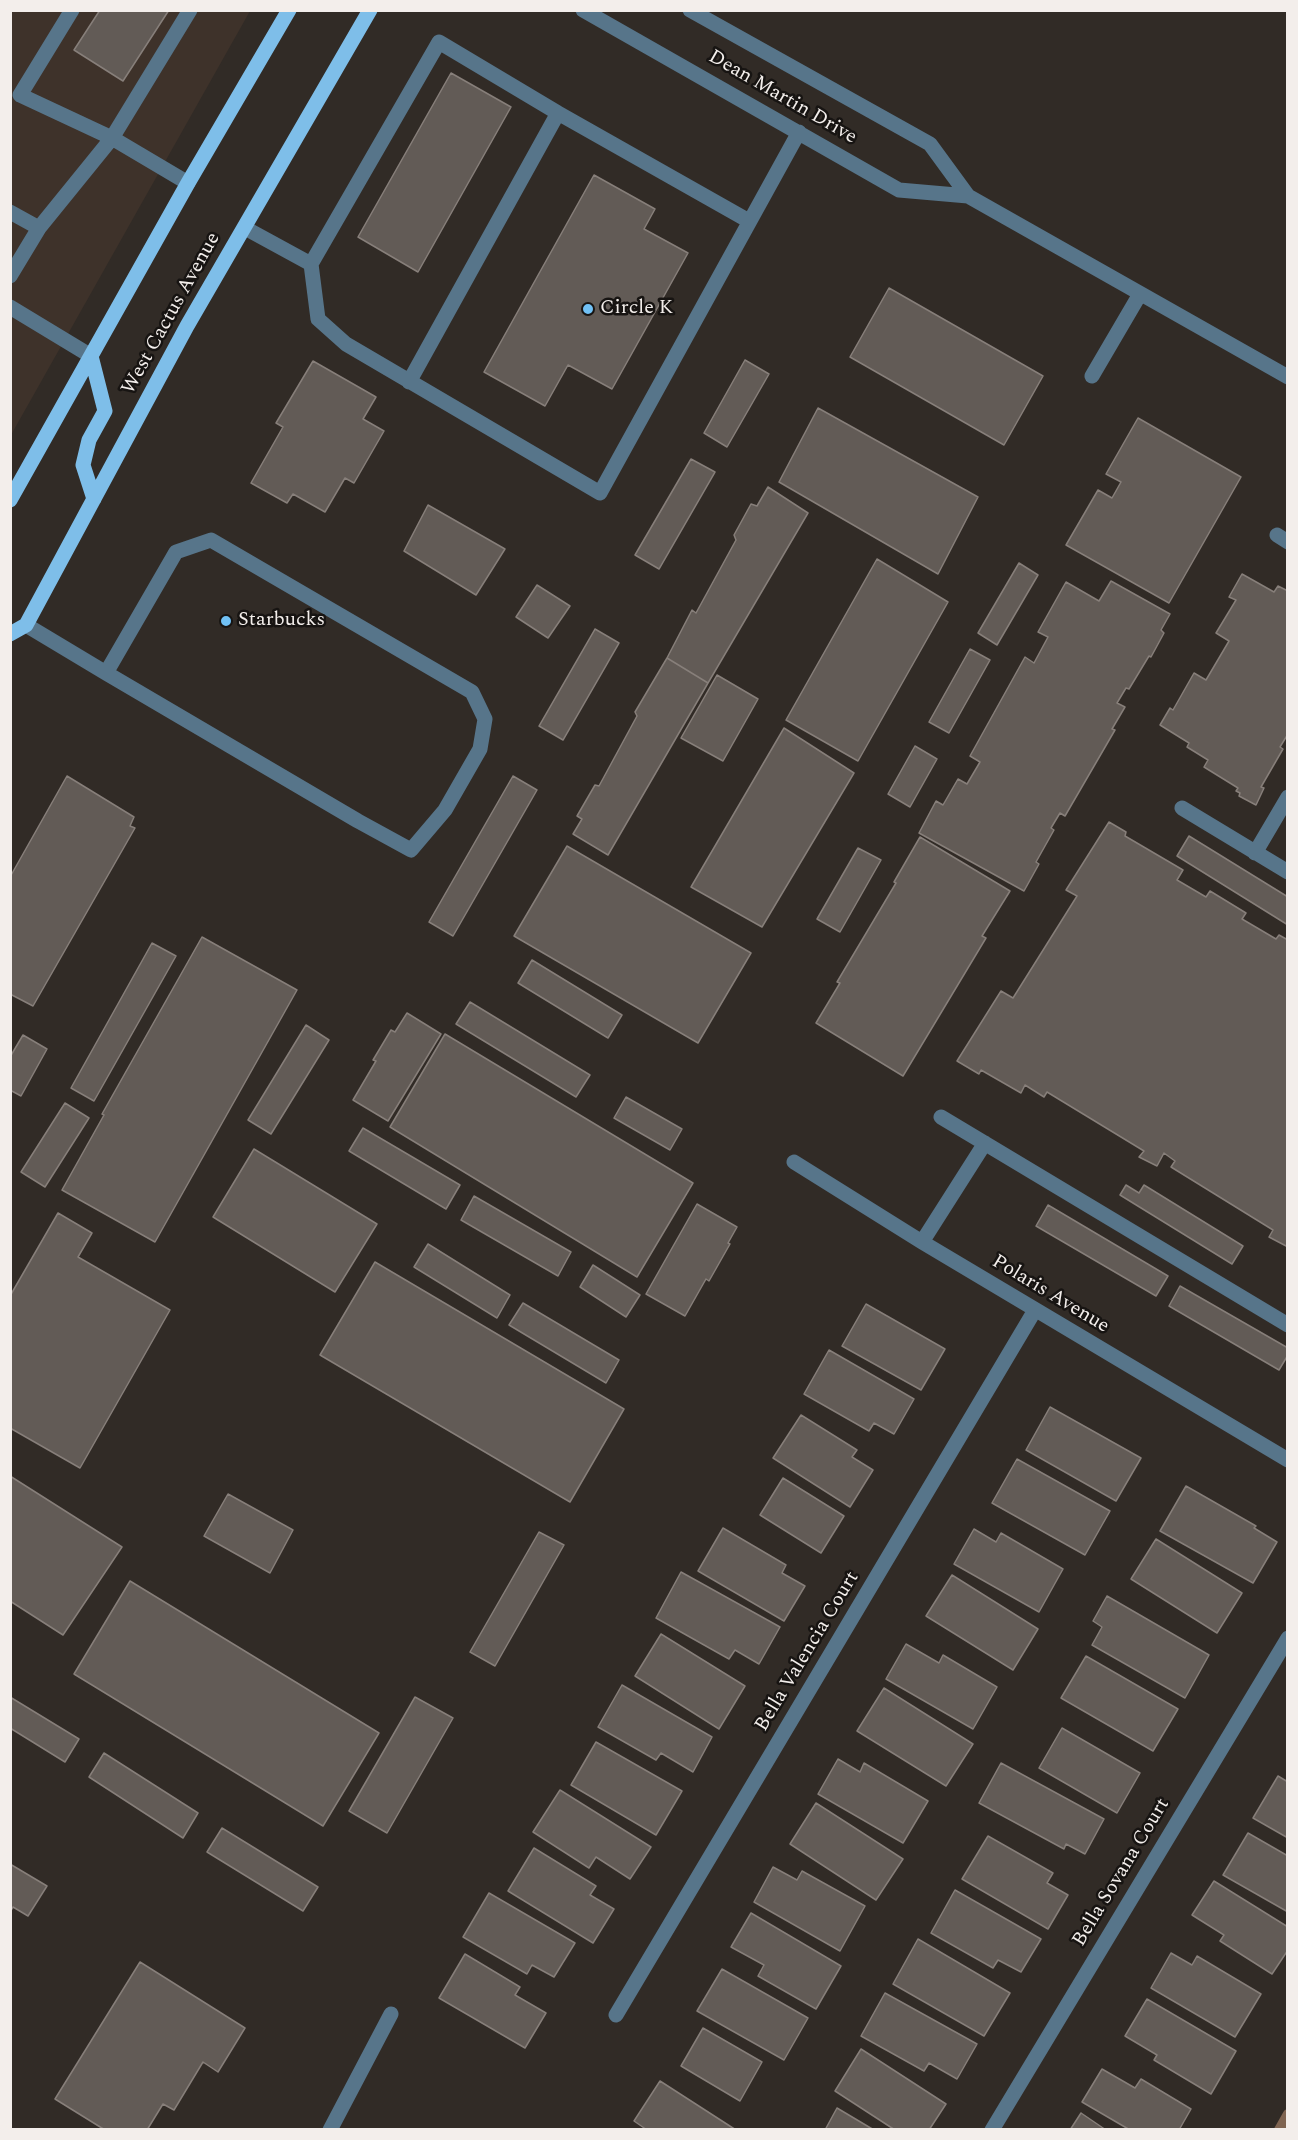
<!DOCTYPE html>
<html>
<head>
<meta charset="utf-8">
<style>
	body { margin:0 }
	#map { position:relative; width:1298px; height:2140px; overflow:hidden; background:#312b26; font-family:Spectral,serif }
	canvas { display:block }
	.frame { position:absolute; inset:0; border:12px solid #f3eeeb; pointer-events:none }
</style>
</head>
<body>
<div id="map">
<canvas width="1298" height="2140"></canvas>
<div class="frame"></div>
</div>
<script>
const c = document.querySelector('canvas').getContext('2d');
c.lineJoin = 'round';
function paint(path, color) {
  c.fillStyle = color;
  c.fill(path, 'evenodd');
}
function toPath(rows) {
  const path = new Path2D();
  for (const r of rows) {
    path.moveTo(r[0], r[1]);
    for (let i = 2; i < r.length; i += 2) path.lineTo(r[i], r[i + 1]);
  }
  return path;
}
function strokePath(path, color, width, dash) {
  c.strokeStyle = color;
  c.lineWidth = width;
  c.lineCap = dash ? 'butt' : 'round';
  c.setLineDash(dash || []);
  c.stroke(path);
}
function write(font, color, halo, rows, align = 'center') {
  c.font = font + ' Spectral,serif';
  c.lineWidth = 5;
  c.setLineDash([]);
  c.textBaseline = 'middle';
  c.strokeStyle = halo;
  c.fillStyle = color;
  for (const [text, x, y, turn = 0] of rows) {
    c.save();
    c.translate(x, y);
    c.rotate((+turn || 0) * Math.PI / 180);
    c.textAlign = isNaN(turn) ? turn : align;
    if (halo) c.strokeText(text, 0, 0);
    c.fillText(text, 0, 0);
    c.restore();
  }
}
paint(toPath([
	[11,11,250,11,11,435]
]), '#3e322a');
strokePath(toPath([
	[1279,2130,1288,2114]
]), '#7f6451', 10);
const building = toPath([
	[100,10,169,10,123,81,74,50,100,10],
	[451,73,511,107,418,272,358,237,451,73],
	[594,175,655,209,644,229,688,253,612,389,568,365,545,406,484,372,594,175],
	[889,288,1043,376,1004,445,850,357,889,288],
	[745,360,769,374,727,447,704,433,745,360],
	[313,361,376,397,363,419,384,431,354,483,345,478,325,512,293,494,287,503,251,483,283,427,276,423,313,361],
	[818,408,978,497,938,574,779,482,818,408],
	[1138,418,1241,477,1169,603,1066,545,1098,490,1112,498,1121,482,1106,474,1138,418],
	[691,459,715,472,659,569,635,555,691,459],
	[768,487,808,513,708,683,667,658,692,610,696,613,736,540,734,535,751,504,757,506,768,487],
	[428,505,505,549,476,595,404,551,428,505],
	[877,559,948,602,858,761,786,720,877,559],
	[1019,563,1038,575,997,645,978,633,1019,563],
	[1242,574,1274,592,1278,586,1288,591,1288,734,1280,747,1283,749,1261,787,1264,788,1256,805,1239,796,1240,793,1236,791,1238,788,1204,767,1208,760,1187,747,1189,743,1160,725,1170,708,1173,710,1194,673,1206,680,1229,641,1216,633,1236,600,1229,597,1242,574],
	[1111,581,1170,614,1161,630,1164,633,1151,657,1149,656,1129,689,1126,688,1117,703,1125,707,1112,729,1115,730,1065,816,1060,813,1051,828,1054,830,1036,862,1039,864,1024,891,919,833,936,801,943,805,958,779,967,784,980,762,970,756,1025,657,1034,663,1048,637,1038,632,1066,582,1099,601,1111,581],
	[537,585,570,606,548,638,516,617,537,585],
	[595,629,619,643,563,740,539,726,595,629],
	[970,649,990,660,949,733,929,722,970,649],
	[667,658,708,683,608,855,573,834,582,819,577,816,595,785,599,786,637,716,635,712,667,658],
	[717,675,758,699,723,761,681,738,717,675],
	[784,728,854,773,762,927,691,887,784,728],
	[915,746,937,759,910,807,888,794,915,746],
	[67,776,134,817,130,826,135,828,33,1006,10,994,10,877,67,776],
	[513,776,537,790,453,936,429,922,513,776],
	[1109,822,1126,832,1125,836,1183,870,1177,880,1206,897,1210,891,1246,913,1242,919,1276,939,1279,935,1288,940,1288,1247,1269,1237,1273,1230,1171,1167,1175,1161,1164,1153,1157,1166,1139,1157,1144,1151,1047,1092,1044,1097,1025,1085,1021,1093,981,1070,979,1074,957,1061,1001,991,1013,998,1077,896,1066,890,1109,822],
	[1189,836,1288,897,1288,925,1177,856,1189,836],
	[920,837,1010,891,982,936,986,938,903,1076,816,1023,840,983,837,982,896,883,894,882,920,837],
	[567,846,751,953,698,1043,514,936,567,846],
	[858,848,881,860,840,932,817,919,858,848],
	[202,937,297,990,155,1242,62,1190,104,1115,102,1114,202,937],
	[152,943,176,956,94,1101,71,1088,152,943],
	[532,960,622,1015,608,1038,518,983,532,960],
	[470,1002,590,1075,576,1097,456,1024,470,1002],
	[407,1013,441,1034,388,1121,353,1100,376,1061,373,1060,391,1030,395,1032,407,1013],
	[306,1025,329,1040,271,1134,248,1120,306,1025],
	[445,1034,693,1183,637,1277,390,1127,445,1034],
	[23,1035,47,1049,21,1096,10,1090,10,1057,23,1035],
	[626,1097,682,1129,670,1150,614,1118,626,1097],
	[65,1103,89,1118,45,1187,21,1172,65,1103],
	[363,1128,460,1185,446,1209,349,1151,363,1128],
	[254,1149,377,1224,335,1292,213,1217,254,1149],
	[1126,1185,1139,1193,1144,1185,1243,1246,1232,1264,1120,1195,1126,1185],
	[474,1196,571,1252,558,1276,461,1220,474,1196],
	[697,1204,737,1227,728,1243,730,1244,709,1281,706,1279,685,1316,646,1294,697,1204],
	[1048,1205,1168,1276,1156,1296,1036,1226,1048,1205],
	[58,1213,92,1233,78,1257,170,1310,80,1468,10,1428,10,1296,58,1213],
	[428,1244,510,1295,497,1318,414,1267,428,1244],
	[375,1262,624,1409,570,1502,320,1355,375,1262],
	[593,1265,640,1295,626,1317,580,1287,593,1265],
	[1180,1286,1288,1348,1288,1355,1279,1370,1169,1306,1180,1286],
	[523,1303,619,1360,606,1383,509,1325,523,1303],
	[866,1304,945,1349,921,1390,842,1346,866,1304],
	[829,1350,914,1399,894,1434,874,1423,869,1431,804,1394,829,1350],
	[1050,1407,1141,1458,1116,1501,1026,1450,1050,1407],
	[801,1415,857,1450,852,1457,873,1470,850,1507,773,1458,801,1415],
	[1017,1459,1110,1511,1085,1555,992,1503,1017,1459],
	[10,1476,122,1547,63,1635,10,1601,10,1476],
	[783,1478,844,1516,821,1553,760,1515,783,1478],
	[1186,1486,1256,1526,1254,1528,1277,1542,1253,1583,1160,1531,1186,1486],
	[228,1494,293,1530,270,1573,204,1536,228,1494],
	[723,1528,786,1565,782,1573,805,1586,784,1621,698,1571,723,1528],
	[974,1529,996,1542,1001,1533,1063,1569,1039,1612,954,1564,974,1529],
	[539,1532,564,1545,495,1666,470,1652,539,1532],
	[1156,1539,1242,1593,1217,1633,1131,1579,1156,1539],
	[681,1572,780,1627,759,1664,735,1650,729,1659,656,1618,681,1572],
	[952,1575,1038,1629,1013,1670,926,1616,952,1575],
	[130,1581,379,1733,323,1826,74,1674,130,1581],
	[1107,1596,1209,1655,1185,1698,1092,1645,1102,1627,1093,1621,1107,1596],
	[661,1634,745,1686,719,1729,635,1676,661,1634],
	[906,1644,939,1663,943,1655,997,1687,973,1729,886,1679,906,1644],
	[1086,1656,1178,1709,1153,1751,1061,1698,1086,1656],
	[622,1685,712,1737,693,1772,661,1753,656,1760,598,1727,622,1685],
	[884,1688,973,1744,946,1786,857,1731,884,1688],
	[10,1697,79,1739,65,1762,10,1728,10,1697],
	[415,1697,453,1718,387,1833,349,1811,415,1697],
	[1062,1728,1140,1773,1117,1813,1039,1768,1062,1728],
	[596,1742,682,1791,656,1835,571,1785,596,1742],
	[104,1753,198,1813,183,1838,89,1777,104,1753],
	[838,1759,860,1772,864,1763,928,1801,903,1843,818,1794,838,1759],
	[1001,1763,1104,1819,1085,1854,1066,1844,1064,1849,979,1803,1001,1763],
	[1278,1776,1288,1782,1288,1838,1253,1818,1278,1776],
	[560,1790,651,1847,630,1879,596,1857,589,1868,533,1832,560,1790],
	[816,1803,903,1859,876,1900,790,1844,816,1803],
	[222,1828,318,1887,303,1911,207,1852,222,1828],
	[1248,1833,1288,1856,1288,1912,1223,1875,1248,1833],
	[988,1836,1053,1873,1047,1883,1068,1895,1048,1929,962,1879,988,1836],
	[534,1848,596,1886,590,1895,614,1909,593,1943,508,1891,534,1848],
	[10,1864,47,1886,28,1916,13,1907,10,1912,10,1864],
	[773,1867,797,1880,802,1871,865,1906,840,1951,754,1902,773,1867],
	[1214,1881,1288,1927,1288,1950,1272,1974,1220,1941,1224,1935,1192,1915,1214,1881],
	[955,1890,1041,1939,1021,1972,998,1960,993,1968,931,1933,955,1890],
	[489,1893,575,1943,554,1977,532,1965,527,1974,463,1937,489,1893],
	[751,1913,841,1966,816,2009,758,1976,764,1965,731,1947,751,1913],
	[918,1939,1010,1993,984,2036,893,1984,918,1939],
	[1171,1953,1192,1965,1197,1956,1261,1994,1235,2037,1151,1988,1171,1953],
	[465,1954,520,1987,515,1995,546,2013,525,2048,439,1998,465,1954],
	[140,1962,245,2028,218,2072,203,2062,174,2110,163,2104,147,2130,105,2130,55,2099,140,1962],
	[722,1969,808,2018,784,2060,697,2011,722,1969],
	[885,1993,977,2044,957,2079,929,2063,924,2071,861,2036,885,1993],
	[1147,1999,1236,2051,1211,2094,1154,2060,1157,2055,1125,2036,1147,1999],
	[703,2028,762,2062,740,2101,681,2066,703,2028],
	[861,2049,946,2104,929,2130,895,2130,835,2091,861,2049],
	[1102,2069,1135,2088,1141,2079,1191,2109,1179,2130,1130,2130,1082,2102,1102,2069],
	[660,2081,736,2130,647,2130,634,2121,660,2081],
	[837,2108,874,2130,825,2130,837,2108],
	[1081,2113,1106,2130,1070,2130,1081,2113]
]);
paint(building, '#625b56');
strokePath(building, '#877f7a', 1.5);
strokePath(toPath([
	[72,10,20,95,112,138,188,183],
	[583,10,899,190,968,196],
	[690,10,930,144,968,196,1288,377],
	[10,212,39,228],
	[245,228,311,264,318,319,346,344,600,493,799,132],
	[311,264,439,42,558,113,749,221],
	[10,276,39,228,112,138,190,10],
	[10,307,91,356],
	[1092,376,1140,294],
	[409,382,558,113],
	[1277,535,1288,542],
	[26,625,106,673,358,821,411,850,445,810,480,749,485,719,472,692,211,540,176,552,106,673],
	[1182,808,1288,872],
	[1255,853,1288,797],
	[941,1117,1288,1325],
	[794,1162,922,1242,1288,1460],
	[922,1242,985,1143],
	[616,2015,1035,1310],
	[330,2130,391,2014],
	[992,2130,1288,1638]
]), '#57758a', 15);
strokePath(toPath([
	[91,356,105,411,89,440,83,465,94,499],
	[10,500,188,183,289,10],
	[10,634,26,625,187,326,370,10]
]), '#7ebee9', 15);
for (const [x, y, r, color] of [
	[588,309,6,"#71c1f5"],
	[226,621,6,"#71c1f5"]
]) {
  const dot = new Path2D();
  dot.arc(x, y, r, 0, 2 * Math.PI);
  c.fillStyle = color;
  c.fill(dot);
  strokePath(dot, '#171412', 2);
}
write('20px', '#f3eeeb', '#171412', [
	["Dean Martin Drive",782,98,30],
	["West Cactus Avenue",172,314,-61],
	["Polaris Avenue",1050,1295,31],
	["Bella Valencia Court",808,1652,-59],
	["Bella Sovana Court",1122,1873,-59]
]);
write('20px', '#f3eeeb', '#171412', [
	["Circle K",600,309],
	["Starbucks",238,621]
], 'left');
</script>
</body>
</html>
